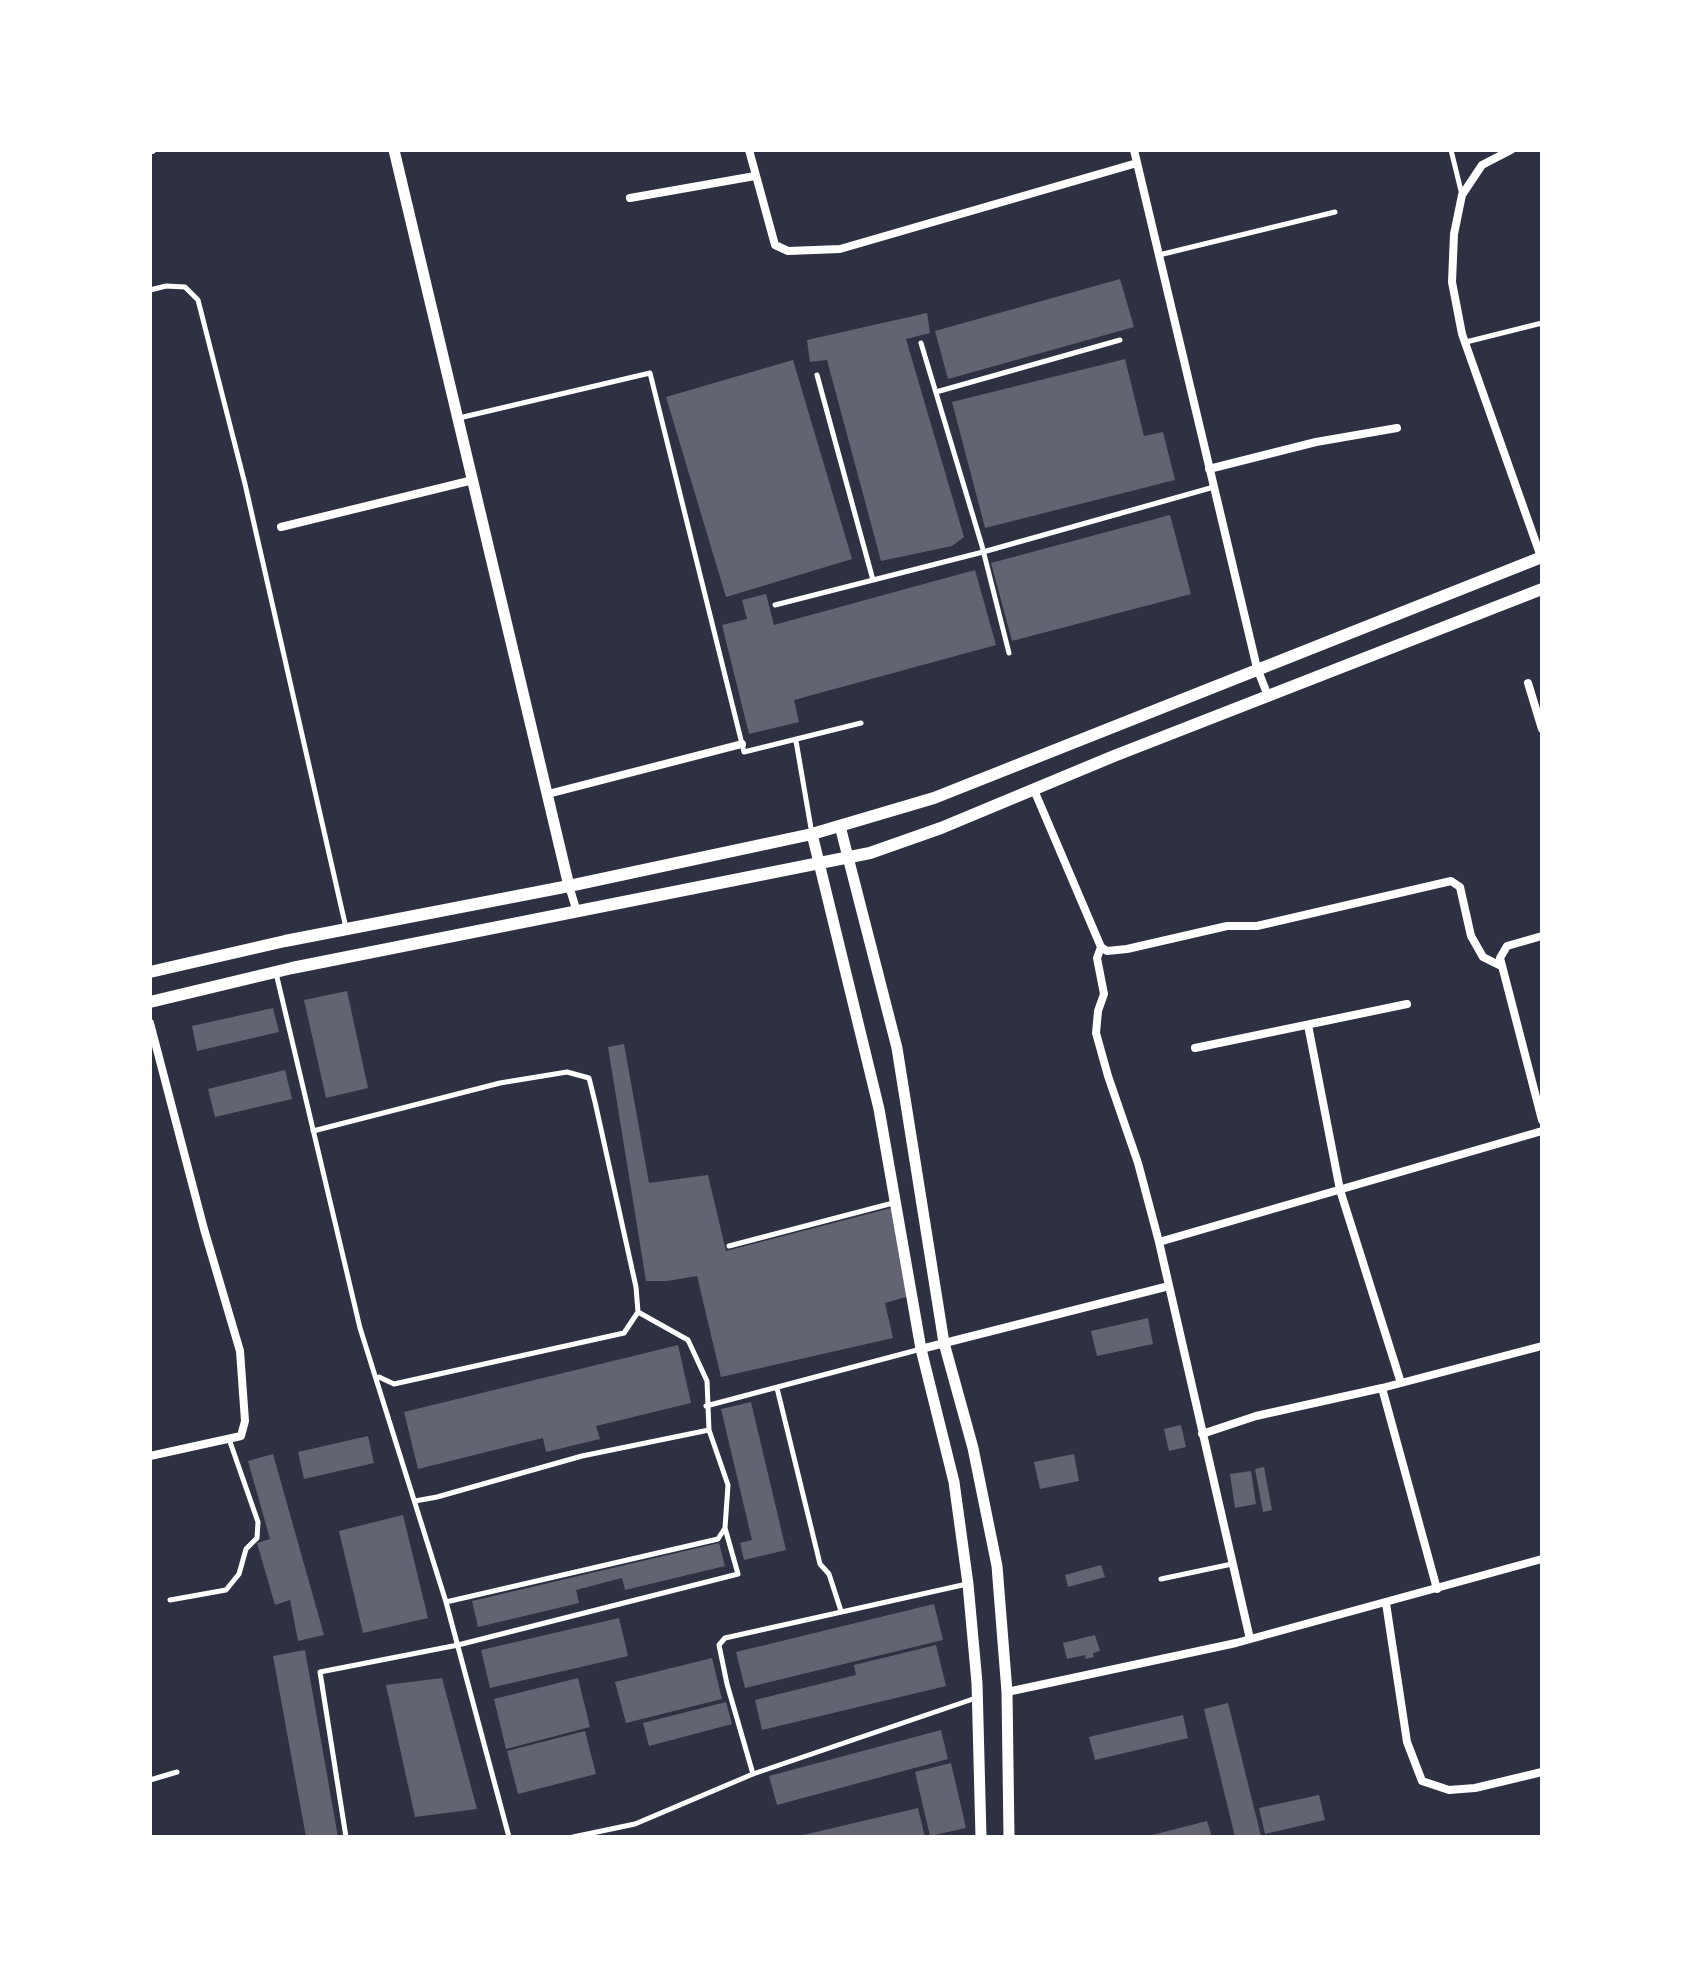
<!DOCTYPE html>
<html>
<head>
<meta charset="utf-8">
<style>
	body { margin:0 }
	#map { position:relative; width:1692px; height:1987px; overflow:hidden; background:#2d3142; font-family:Literata,serif }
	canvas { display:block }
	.frame { position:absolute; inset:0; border:152px solid #fff; pointer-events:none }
</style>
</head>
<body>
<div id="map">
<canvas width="1692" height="1987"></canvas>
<div class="frame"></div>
</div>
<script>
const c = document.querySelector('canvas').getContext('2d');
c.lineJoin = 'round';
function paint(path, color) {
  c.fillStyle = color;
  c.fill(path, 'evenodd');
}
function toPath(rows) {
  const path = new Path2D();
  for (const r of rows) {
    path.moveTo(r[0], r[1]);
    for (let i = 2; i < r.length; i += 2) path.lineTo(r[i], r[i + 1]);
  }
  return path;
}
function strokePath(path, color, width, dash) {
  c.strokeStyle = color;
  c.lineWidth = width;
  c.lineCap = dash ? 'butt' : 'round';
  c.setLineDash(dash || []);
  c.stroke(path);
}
paint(toPath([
	[1120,279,1134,327,948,379,935,331],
	[927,313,930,333,906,339,964,537,952,546,881,561,827,360,810,362,807,340],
	[1125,359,1144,436,1163,432,1175,480,985,528,952,402],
	[793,360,852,559,726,597,666,397],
	[1170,515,1191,594,1012,641,991,563],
	[975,570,996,645,794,700,799,722,749,734,722,625,747,619,742,600,766,594,774,625],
	[347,991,368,1088,326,1098,304,1000],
	[273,1008,279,1032,197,1051,192,1026],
	[624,1044,649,1183,708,1175,726,1251,895,1207,913,1295,885,1303,893,1338,721,1377,697,1276,667,1281,646,1281,608,1047],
	[285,1070,292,1099,215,1117,208,1089],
	[1148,1318,1153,1344,1097,1356,1091,1331],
	[678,1345,691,1403,596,1426,600,1439,546,1452,543,1438,418,1469,404,1412],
	[751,1402,786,1550,744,1560,740,1543,752,1540,721,1409],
	[1181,1425,1186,1447,1169,1451,1164,1429],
	[368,1436,374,1463,304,1479,298,1452],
	[273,1454,324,1635,298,1641,290,1600,275,1605,257,1543,270,1539,248,1461],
	[1074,1454,1079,1481,1040,1489,1034,1462],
	[1264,1467,1272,1510,1263,1512,1255,1469],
	[1251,1471,1256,1504,1235,1508,1230,1474],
	[403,1515,428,1618,363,1633,339,1531],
	[719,1543,725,1566,625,1590,622,1578,576,1590,579,1603,478,1627,472,1601],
	[1101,1565,1105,1577,1068,1587,1065,1575],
	[934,1604,943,1640,745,1688,736,1652],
	[619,1618,628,1656,490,1688,481,1650],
	[1095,1635,1100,1651,1093,1653,1094,1657,1086,1659,1085,1655,1067,1659,1063,1643],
	[936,1645,946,1686,762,1730,755,1700,856,1675,854,1665],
	[305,1650,338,1837,306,1837,273,1656],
	[712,1658,722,1699,626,1723,615,1682],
	[442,1678,477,1809,415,1817,386,1685],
	[578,1678,590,1727,506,1749,494,1699],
	[726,1702,732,1724,649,1746,643,1723],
	[1228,1703,1261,1836,1256,1837,1235,1837,1204,1709],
	[1183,1715,1188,1738,1095,1760,1089,1737],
	[941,1730,948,1759,777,1805,769,1776],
	[585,1731,596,1774,518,1794,507,1751],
	[951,1763,966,1828,930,1836,915,1772],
	[1319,1795,1325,1820,1265,1834,1259,1808],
	[918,1808,925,1837,799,1837,799,1836],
	[1207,1821,1212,1837,1149,1837,1148,1836]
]), '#626471');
strokePath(toPath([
	[1451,150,1462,195],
	[1159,255,1335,212],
	[150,290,166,286,185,287,198,300,245,484,346,928],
	[1466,342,1542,323],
	[921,343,982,546,1009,653],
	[817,375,873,580],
	[936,392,1120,340],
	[459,418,650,373,744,752,861,723],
	[775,605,983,552,1214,487],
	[796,741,812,834],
	[276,973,360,1328,446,1602,509,1837],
	[313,1131,500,1083,567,1072,589,1078,595,1102,636,1287,638,1312,624,1333,394,1384,379,1377],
	[729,1246,893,1203],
	[777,1388,820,1564,829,1574,841,1611],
	[706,1406,921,1349],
	[415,1501,437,1497,582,1456,709,1430],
	[1161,1579,1232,1564],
	[170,1600,226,1590,239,1574,246,1549,257,1538,258,1522,229,1439],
	[446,1602,718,1539,725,1528,728,1485,709,1430,707,1381,688,1340,638,1312],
	[753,1774,727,1684,719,1645,725,1638,967,1584],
	[150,1780,177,1772],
	[346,1837,320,1672,458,1645,738,1574,725,1528],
	[573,1837,635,1824,753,1774,976,1698]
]), '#fff', 5);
strokePath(toPath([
	[150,150,152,150],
	[749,150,775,245,788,251,840,249,1137,163],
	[1134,150,1257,668,1268,696],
	[1511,150,1482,165,1462,195,1454,234,1452,282,1462,334,1541,557],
	[630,198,755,176],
	[1209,469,1316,442,1397,428],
	[281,527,473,480],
	[1528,683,1542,729],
	[1034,790,1101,947,1107,951,1127,949,1227,926,1257,926,1451,881,1460,887,1471,936,1483,957,1501,966],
	[548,794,742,744],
	[569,886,577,912],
	[1542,936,1507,946,1500,958,1542,1120],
	[1101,947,1097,958,1104,994,1098,1011,1096,1033,1108,1076,1138,1163,1159,1242,1250,1639],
	[150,1023,204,1229,240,1351,245,1421,241,1436,150,1456],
	[1308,1025,1340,1190,1401,1383],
	[1195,1048,1407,1004],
	[1159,1242,1542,1131],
	[921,1349,1169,1286],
	[1382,1388,1437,1589],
	[1202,1434,1256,1416,1382,1388,1542,1346],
	[1386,1603,1407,1742,1422,1781,1449,1790,1475,1788,1542,1772],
	[1007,1692,1236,1643,1542,1559]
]), '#fff', 8);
strokePath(toPath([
	[394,150,569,886],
	[840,826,897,1048,944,1343,973,1448,997,1566,1007,1692,1009,1837],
	[812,834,879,1109,921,1349,954,1482,968,1584,977,1683,981,1837]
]), '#fff', 11);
strokePath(toPath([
	[150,972,285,941,569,886,812,834,934,798,1542,557],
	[150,1002,292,968,870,853,941,828,1114,756,1542,589]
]), '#fff', 12);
</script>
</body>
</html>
